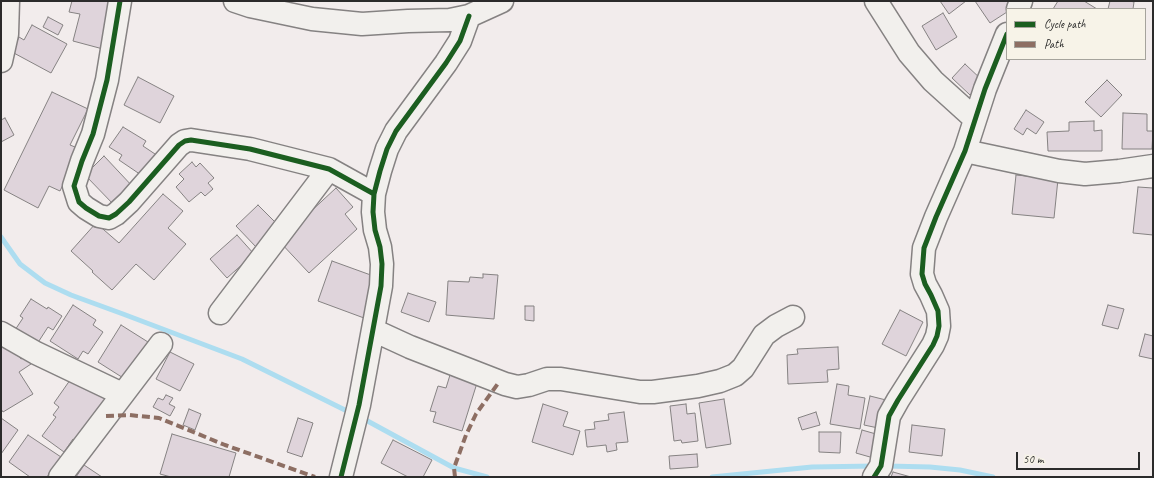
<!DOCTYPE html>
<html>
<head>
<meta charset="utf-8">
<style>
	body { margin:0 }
	#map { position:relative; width:1154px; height:478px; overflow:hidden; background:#f2ecec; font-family:Caveat,sans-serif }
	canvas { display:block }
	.frame { position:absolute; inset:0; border:2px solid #2b2b2b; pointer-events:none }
	.legend { position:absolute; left:1006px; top:8px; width:140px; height:52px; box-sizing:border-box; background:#f7f3e8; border:1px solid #a5a39c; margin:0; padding:5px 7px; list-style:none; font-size:12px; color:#2b2b2b }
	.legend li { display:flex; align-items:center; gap:8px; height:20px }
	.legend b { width:20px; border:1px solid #a5a39c }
	.scale { position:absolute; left:1016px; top:452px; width:124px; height:18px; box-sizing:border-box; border:2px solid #2b2b2b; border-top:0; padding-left:5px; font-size:12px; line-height:14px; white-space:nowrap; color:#2b2b2b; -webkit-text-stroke:3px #f7f3e8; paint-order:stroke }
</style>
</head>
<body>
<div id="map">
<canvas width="1154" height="478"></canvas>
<div class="frame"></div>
<ul class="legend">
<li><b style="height:5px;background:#1b5e20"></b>Cycle path</li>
<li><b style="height:5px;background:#8d6e63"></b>Path</li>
</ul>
<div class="scale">50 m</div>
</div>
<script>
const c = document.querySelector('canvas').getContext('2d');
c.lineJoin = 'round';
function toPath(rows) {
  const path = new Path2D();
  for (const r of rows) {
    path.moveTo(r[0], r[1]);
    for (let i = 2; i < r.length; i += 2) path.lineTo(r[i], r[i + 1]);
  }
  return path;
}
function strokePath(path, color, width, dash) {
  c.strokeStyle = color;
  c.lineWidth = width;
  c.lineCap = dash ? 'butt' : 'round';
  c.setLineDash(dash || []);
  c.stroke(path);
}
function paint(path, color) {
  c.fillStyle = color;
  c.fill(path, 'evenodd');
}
strokePath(toPath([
	[1,237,20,264,45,283,71,295,123,314,242,359,351,413],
	[362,418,454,468,487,477],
	[887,466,930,467,960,470,993,477],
	[712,477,812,467,875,466]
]), '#adddf0', 5);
const building = toPath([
	[72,1,115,1,103,49,73,41,80,14,69,12,72,1],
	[940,1,966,1,949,14,940,1],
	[975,1,1016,1,1011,9,1007,9,1007,12,990,23,975,1],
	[1058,1,1084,1,1097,9,1053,9,1058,1],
	[1110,1,1130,1,1134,2,1133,9,1108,9,1110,1],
	[943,13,957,37,936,50,922,26,943,13],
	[48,17,63,25,58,35,43,27,48,17],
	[32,25,67,44,51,73,12,52,19,37,24,40,32,25],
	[965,64,983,81,970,95,952,78,965,64],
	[138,77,174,96,160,123,124,105,138,77],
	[1107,80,1122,95,1101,117,1085,102,1107,80],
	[52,92,88,109,70,145,80,149,60,191,49,186,38,208,4,190,52,92],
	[1026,110,1044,122,1036,134,1027,128,1023,135,1014,129,1026,110],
	[1123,113,1147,114,1147,131,1153,131,1152,149,1122,149,1123,113],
	[5,118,14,135,1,142,1,120,5,118],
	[1094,121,1094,131,1102,130,1102,151,1048,151,1047,132,1069,131,1069,122,1094,121],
	[123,127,146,141,143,146,161,158,147,179,119,160,122,155,109,147,123,127],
	[104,156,134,188,115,206,85,175,104,156],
	[192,162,196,167,200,163,214,178,208,183,213,189,205,196,201,192,189,202,176,187,184,179,179,174,192,162],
	[1016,175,1058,179,1054,218,1012,214,1016,175],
	[1138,187,1153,188,1153,235,1133,233,1138,187],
	[336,188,353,207,345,214,357,229,309,273,279,241,336,188],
	[163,194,183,211,168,228,186,244,154,280,136,264,112,290,92,272,93,271,71,251,96,223,119,243,163,194],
	[258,205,280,227,257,248,236,226,258,205],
	[237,235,254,254,227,278,210,259,237,235],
	[332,261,379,278,364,318,318,301,332,261],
	[483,274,498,275,494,319,446,315,448,281,469,282,470,277,483,278,483,274],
	[408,293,436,302,429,322,401,312,408,293],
	[31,299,47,309,48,307,62,316,53,330,48,327,37,344,15,330,23,318,20,316,31,299],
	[73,305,96,320,93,325,103,332,88,354,83,351,78,359,50,341,73,305],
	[1108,305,1124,309,1118,329,1102,325,1108,305],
	[525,306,534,306,534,321,525,320,525,306],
	[900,310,923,322,906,356,882,344,900,310],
	[121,325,148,342,136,362,128,381,98,362,121,325],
	[1145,334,1153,336,1153,359,1139,356,1145,334],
	[6,336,21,359,26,356,31,364,19,372,33,394,3,412,1,409,1,339,6,336],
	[838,347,839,369,827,370,828,382,788,384,787,355,798,354,797,349,838,347],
	[170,352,194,364,180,391,156,379,170,352],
	[75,373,109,398,77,442,73,439,64,452,42,436,56,417,53,415,59,407,54,403,75,373],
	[450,375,477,383,462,431,433,422,436,412,430,411,438,386,446,388,450,375],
	[837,384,849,386,848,395,865,398,860,429,830,424,837,384],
	[166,395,173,398,169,404,175,407,170,416,153,407,158,398,163,400,166,395],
	[870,396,890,401,883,429,864,425,870,396],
	[724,399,731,444,706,448,699,403,724,399],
	[543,404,568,412,563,426,580,431,573,455,532,442,543,404],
	[686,404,687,414,695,413,698,441,682,443,681,440,674,441,670,406,686,404],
	[189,409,201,414,195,430,183,425,189,409],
	[624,412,628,442,616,443,617,450,607,452,606,445,587,447,585,430,595,429,594,422,609,420,608,414,624,412],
	[816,412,820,425,802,430,798,418,816,412],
	[1,418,18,430,1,454,1,418],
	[298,418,313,423,302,457,287,452,298,418],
	[912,425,945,429,942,456,909,452,912,425],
	[862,430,883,436,877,459,856,453,862,430],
	[819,432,841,432,840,453,819,452,819,432],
	[172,434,236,453,229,477,171,477,160,474,172,434],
	[28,435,61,457,47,477,30,477,9,462,28,435],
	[393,440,432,460,423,477,408,477,381,463,393,440],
	[697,454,698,467,670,469,669,456,697,454],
	[84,465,102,477,76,477,84,465],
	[893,472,911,477,891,477,893,472]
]);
paint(building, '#dfd4db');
strokePath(building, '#858282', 1);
const minor = toPath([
	[120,1,107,80,93,134,82,161,74,186,79,202,86,208,99,216,109,218,116,214,129,202,179,145,185,141,191,140,250,149,329,169,374,194],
	[235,1,250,6,312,19,362,24,408,21,450,20,469,16,502,1],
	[876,1,909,53,933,81,975,119],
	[1018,9,1021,1],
	[1,61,7,34,8,1],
	[965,151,1059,171,1085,174,1119,171,1153,166],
	[220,313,329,169],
	[373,330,410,347,505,384,517,387,529,385,547,379,561,379,640,392,653,392,698,386,720,381,735,375,743,368,764,335,776,326,793,317],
	[1,333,36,353,122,394],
	[60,477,161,344],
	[341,477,359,405,381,286,382,264,380,247,375,230,373,212,374,194,380,171,387,149,396,131,446,63,460,41,469,16],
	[874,477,881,466,889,416,898,400,933,345,937,336,939,326,938,311,931,295,925,284,922,274,924,248,936,217,965,151,985,89,1007,34]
]);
strokePath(minor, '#858282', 25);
strokePath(minor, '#f2f0ed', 22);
strokePath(toPath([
	[106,416,129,415,159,418,225,445,315,477],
	[455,477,454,468,466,435,476,414,499,382]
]), '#8d6e63', 4, [8, 4]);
strokePath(toPath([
	[120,1,107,80,93,134,82,161,74,186,79,202,86,208,99,216,109,218,116,214,129,202,179,145,185,141,191,140,250,149,329,169,374,194],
	[341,477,359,405,381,286,382,264,380,247,375,230,373,212,374,194,380,171,387,149,396,131,446,63,460,41,469,16],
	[874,477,881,466,889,416,898,400,933,345,937,336,939,326,938,311,931,295,925,284,922,274,924,248,936,217,965,151,985,89,1007,34]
]), '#1b5e20', 5);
</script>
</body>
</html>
